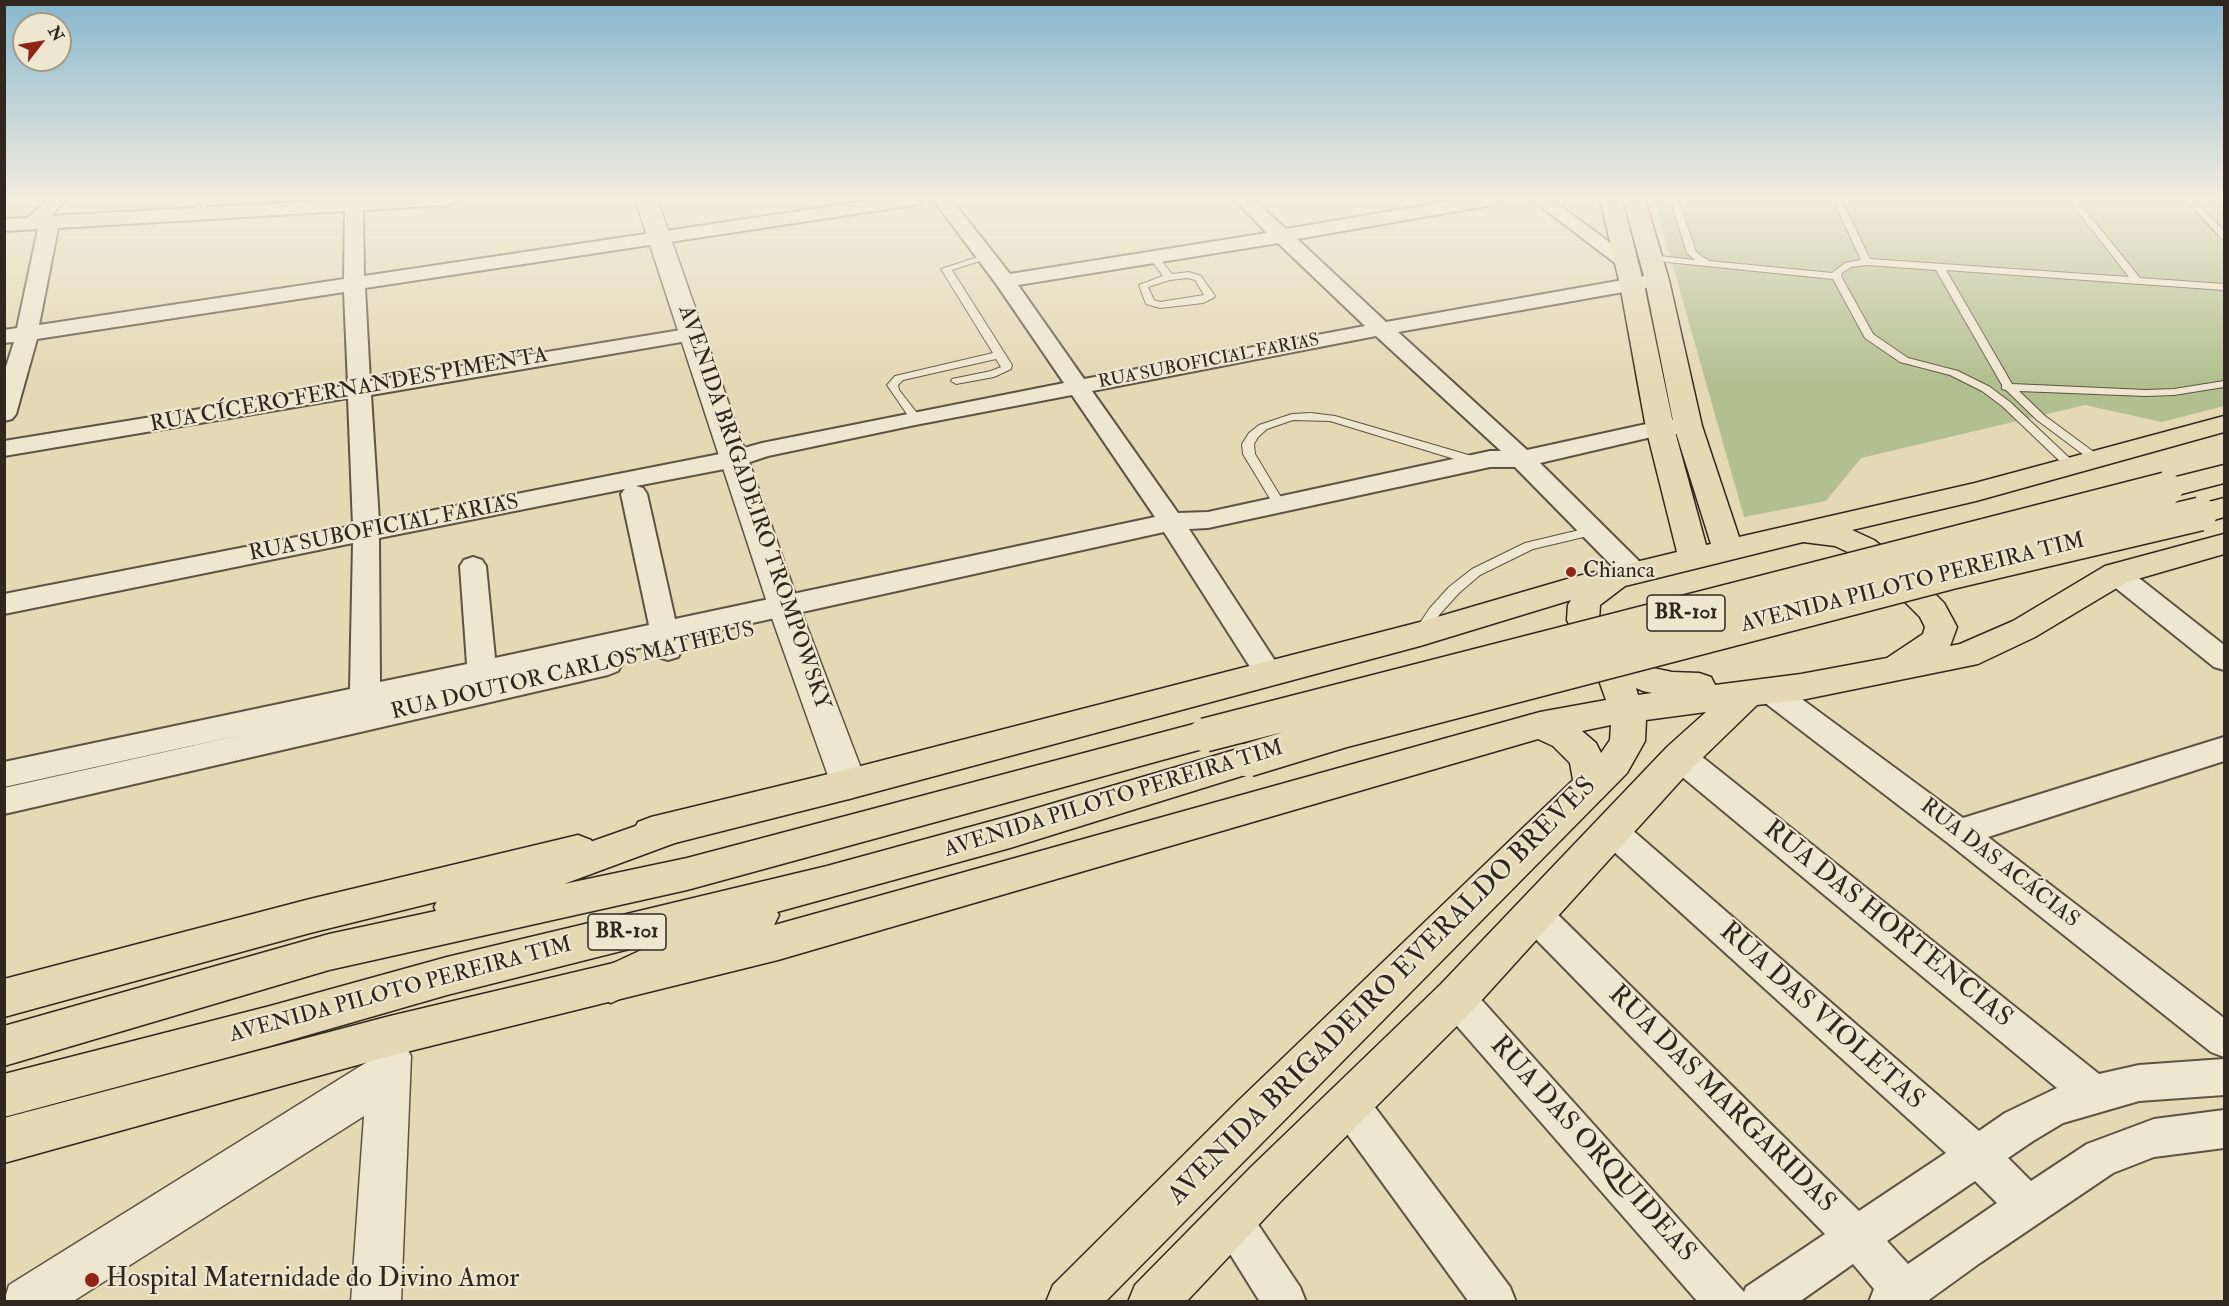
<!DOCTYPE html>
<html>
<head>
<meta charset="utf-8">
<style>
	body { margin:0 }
	#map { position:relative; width:2229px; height:1306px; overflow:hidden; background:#e5d8b5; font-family:"IM FELL Double Pica",serif }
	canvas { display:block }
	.frame { position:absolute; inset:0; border:6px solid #32271f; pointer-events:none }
	.north { position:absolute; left:12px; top:12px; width:60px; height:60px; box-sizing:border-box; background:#eee6cf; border:2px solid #a39a89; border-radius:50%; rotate:59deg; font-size:16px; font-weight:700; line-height:24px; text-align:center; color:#32271f }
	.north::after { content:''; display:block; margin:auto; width:21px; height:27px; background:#8f2418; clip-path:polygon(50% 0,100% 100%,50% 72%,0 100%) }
</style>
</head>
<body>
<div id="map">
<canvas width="2229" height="1306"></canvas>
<div class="frame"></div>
<div class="north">N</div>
</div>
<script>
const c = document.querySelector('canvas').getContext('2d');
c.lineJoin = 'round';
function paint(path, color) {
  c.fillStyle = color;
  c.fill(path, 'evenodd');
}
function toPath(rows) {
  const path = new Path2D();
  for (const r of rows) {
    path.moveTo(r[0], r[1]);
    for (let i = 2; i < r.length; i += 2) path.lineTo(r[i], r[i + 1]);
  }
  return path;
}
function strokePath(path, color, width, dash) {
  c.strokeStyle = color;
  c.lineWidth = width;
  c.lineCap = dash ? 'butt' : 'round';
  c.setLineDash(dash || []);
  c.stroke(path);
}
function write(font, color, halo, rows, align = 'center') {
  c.font = font + ' "IM FELL Double Pica",serif';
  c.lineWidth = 4.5;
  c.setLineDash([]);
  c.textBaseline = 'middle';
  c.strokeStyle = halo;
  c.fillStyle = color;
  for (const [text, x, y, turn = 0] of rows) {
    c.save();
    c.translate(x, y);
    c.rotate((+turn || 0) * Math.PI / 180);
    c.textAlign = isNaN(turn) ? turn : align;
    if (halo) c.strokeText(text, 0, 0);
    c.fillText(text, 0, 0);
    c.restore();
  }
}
paint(toPath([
	[1654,199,2224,199,2224,406,2162,422,2085,405,1861,458,1826,501,1744,517]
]), '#b2bf8f');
const service = toPath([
	[202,199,210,199,201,215,195,215,193,213,202,199],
	[1670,199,1678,199,1696,252,1709,261,1832,273,1845,263,1861,260,1833,199,1841,199,1870,259,2129,277,2068,199,2076,199,2140,278,2224,284,2224,290,1946,270,2012,384,2146,390,2174,389,2224,381,2224,387,2174,395,2146,396,2019,391,2045,416,2102,458,2100,461,2092,461,2037,420,2006,390,2002,389,2002,385,1936,270,1867,265,1851,267,1842,273,1841,276,1873,334,1908,358,1958,371,1990,387,2010,402,2078,466,2072,470,2068,469,2002,406,1982,391,1950,375,1900,362,1865,338,1833,279,1648,260,1646,258,1651,255,1695,260,1687,253,1670,199],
	[2185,199,2193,199,2224,231,2224,239,2221,238,2185,199],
	[1154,254,1157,255,1172,274,1189,272,1201,276,1215,296,1213,298,1203,303,1160,308,1146,304,1139,285,1163,276,1149,257,1154,254],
	[1188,278,1195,280,1204,295,1160,302,1154,300,1148,287,1170,280,1188,278],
	[984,255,992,257,952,270,1012,365,1011,369,994,377,956,384,951,381,952,379,991,371,1001,367,996,359,903,380,898,385,899,390,921,418,915,421,911,420,887,385,895,376,993,353,941,269,984,255],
	[1311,413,1335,416,1482,459,1484,462,1482,465,1474,465,1330,421,1293,420,1267,429,1258,437,1254,444,1255,454,1285,504,1279,508,1275,507,1243,454,1242,444,1249,433,1259,425,1292,414,1311,413],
	[1592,527,1598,531,1596,534,1533,549,1480,575,1459,593,1440,614,1425,636,1415,636,1413,633,1430,608,1449,587,1472,569,1525,543,1592,527]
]);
const minor = toPath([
	[47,199,66,199,51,216,353,199,456,199,454,203,447,205,363,210,364,276,880,199,923,199,921,203,914,205,365,288,370,381,693,328,701,329,704,334,701,339,693,340,371,395,379,521,730,452,762,443,1064,383,997,285,933,199,951,199,1010,274,1267,233,1234,199,1253,199,1286,229,1463,199,1501,199,1499,203,1492,205,1297,239,1386,322,1657,274,1664,276,1667,280,1664,284,1657,286,1398,332,1527,450,1660,421,1688,419,1696,421,1700,426,1696,431,1688,433,1660,435,1540,463,1644,566,1648,573,1644,580,1635,582,1626,580,1515,467,1490,467,1208,528,1189,529,1283,673,1279,681,1269,684,1259,681,1164,532,680,639,682,650,678,657,668,660,658,657,653,645,610,654,618,657,622,664,618,671,608,675,4,814,4,788,245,734,4,787,4,762,350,689,353,543,4,614,4,594,353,526,348,398,4,456,4,441,348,385,344,292,37,339,16,414,12,419,4,421,4,373,14,342,4,343,4,330,17,328,38,229,4,231,4,219,28,218,47,199],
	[345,211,344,279,39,325,58,228,345,211],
	[1278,243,1365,326,1084,379,1018,285,1278,243],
	[1376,336,1501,451,1490,451,1208,512,1178,513,1092,391,1376,336],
	[1072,395,1155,517,675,619,647,494,643,488,636,486,735,467,768,456,915,425,1072,395],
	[625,489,621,494,649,625,495,658,486,566,482,560,473,557,464,560,460,566,467,664,380,682,379,538,625,489],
	[1531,199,1551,199,1636,262,1633,266,1619,266,1531,199],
	[2116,565,2125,567,2224,645,2224,670,2214,667,2107,581,2103,574,2107,567,2116,565],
	[1770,680,1780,683,1963,818,2224,737,2224,761,1988,837,2224,1018,2224,1057,2211,1052,1948,843,1760,699,1755,691,1760,683,1770,680],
	[1680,745,1691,748,2099,1074,2139,1065,2224,1059,2224,1095,2139,1101,2063,1123,2033,1141,2008,1158,2031,1181,2087,1144,2154,1119,2224,1110,2224,1148,2154,1157,2113,1173,1980,1263,1926,1302,1869,1302,1874,1289,1853,1264,1799,1302,1698,1302,1443,1010,1438,998,1443,986,1456,981,1469,986,1744,1292,1746,1287,1825,1234,1521,924,1516,913,1521,902,1533,898,1545,902,1859,1211,1946,1153,1601,840,1596,831,1601,822,1612,818,1623,822,1979,1131,2005,1113,2057,1088,1669,766,1665,757,1669,748,1680,745],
	[1975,1181,1997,1203,1908,1264,1887,1241,1975,1181],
	[1348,1084,1362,1090,1510,1287,1516,1302,1469,1302,1334,1116,1329,1103,1334,1090,1348,1084],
	[1231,1199,1245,1205,1300,1287,1306,1302,1260,1302,1217,1233,1211,1219,1217,1205,1231,1199]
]);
const tertiary = toPath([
	[635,199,657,199,806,624,867,784,862,794,849,799,836,794,831,784,774,624,635,199],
	[389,1035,404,1041,411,1056,401,1302,351,1302,364,1116,72,1302,4,1302,9,1285,367,1062,374,1041,389,1035]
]);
const primary = toPath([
	[1600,199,1622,199,1644,285,1674,428,1706,545,1711,544,1674,426,1645,280,1623,199,1645,199,1669,280,1702,426,1739,537,1975,483,2224,416,2224,432,1976,501,1852,530,1874,540,1913,572,1944,603,1957,627,1950,646,1960,644,2013,621,2105,566,2224,534,2224,554,2127,582,2035,637,1978,664,1801,700,1757,705,1693,767,1471,1012,1282,1200,1186,1302,1128,1302,1135,1285,1250,1168,1441,984,1667,747,1706,712,1646,720,1645,741,1627,773,1105,1302,1046,1302,1053,1285,1239,1100,1573,780,1570,763,1553,746,1538,739,778,960,390,1056,4,1163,4,1118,390,1016,778,924,1540,712,1606,700,1592,661,1579,645,1567,620,1568,605,1571,600,1420,646,849,799,651,849,638,844,632,833,638,822,651,817,849,769,1420,622,1574,577,1677,552,1646,428,1620,285,1600,199],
	[1803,542,1835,546,1852,554,1891,588,1920,617,1925,627,1923,634,1887,658,1801,674,1715,685,1711,677,1699,673,1672,672,1653,668,1619,647,1604,631,1599,620,1600,605,1625,586,1803,542],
	[1636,688,1643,691,1652,693,1638,695,1636,688],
	[1611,725,1610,740,1601,753,1596,743,1582,731,1611,725],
	[578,835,591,840,597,851,591,862,578,867,310,933,4,1017,4,979,310,899,578,835]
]);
const trunk = toPath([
	[2224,465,2224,483,2166,498,2156,496,2152,489,2156,482,2224,465],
	[2224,498,2224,517,2200,524,2190,521,2185,514,2190,507,2224,498],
	[1205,721,1217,725,1223,735,1217,745,687,890,329,970,4,1066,4,1026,329,934,436,911,434,907,440,895,678,811,691,815,697,826,691,837,564,884,687,858,1205,721],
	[1248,746,1261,750,1266,760,1261,770,1010,848,777,912,779,915,773,927,611,1003,596,997,590,984,596,971,661,941,447,995,270,1046,4,1117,4,1074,270,1006,447,957,827,866,1010,816,1248,746]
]);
strokePath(service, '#5f5344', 2);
strokePath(minor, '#5f5344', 4);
strokePath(tertiary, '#5f5344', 3);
strokePath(primary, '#32271f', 3);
strokePath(trunk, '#32271f', 3);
paint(service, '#eee6cf');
paint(minor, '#eee6cf');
paint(tertiary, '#eee6cf');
paint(primary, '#e5d8b5');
paint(trunk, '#e5d8b5');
const trunkBridge = toPath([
	[1205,735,2166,489],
	[1248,760,1343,731,1949,573,2200,514]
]);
strokePath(trunkBridge, '#32271f', 36, []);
strokePath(trunkBridge, '#e5d8b5', 33);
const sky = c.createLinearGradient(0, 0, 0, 381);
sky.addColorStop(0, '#87b7ce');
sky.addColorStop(0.52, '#f3edde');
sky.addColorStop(1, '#f3edde00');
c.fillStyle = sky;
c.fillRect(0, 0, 2229, 381);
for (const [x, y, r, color] of [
	[1571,572,6,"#8f2418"],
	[92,1280,8,"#8f2418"]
]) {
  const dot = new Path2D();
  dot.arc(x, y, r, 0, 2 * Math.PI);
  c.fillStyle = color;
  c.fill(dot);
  strokePath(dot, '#eee6cf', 2);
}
write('18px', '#32271f', '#eee6cf', [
	["RUA SUBOFICIAL FARIAS",1209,362,-11]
]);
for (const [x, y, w] of [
	[1686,613,78],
	[627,932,78]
]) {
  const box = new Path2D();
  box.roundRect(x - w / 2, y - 18, w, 36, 4.5);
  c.fillStyle = '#eee6cf';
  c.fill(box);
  strokePath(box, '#32271f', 1.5);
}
write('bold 21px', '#32271f', null, [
	["BR-101",1686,613],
	["BR-101",627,932]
]);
write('22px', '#32271f', '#eee6cf', [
	["RUA CÍCERO FERNANDES PIMENTA",349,391,-10],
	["AVENIDA BRIGADEIRO TROMPOWSKY",753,508,71],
	["RUA SUBOFICIAL FARIAS",384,529,-11],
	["AVENIDA PILOTO PEREIRA TIM",1913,584,-14],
	["RUA DOUTOR CARLOS MATHEUS",573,672,-13],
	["AVENIDA PILOTO PEREIRA TIM",1114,800,-17],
	["RUA DAS ACÁCIAS",1999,864,38],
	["AVENIDA PILOTO PEREIRA TIM",401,991,-15]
]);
write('22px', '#32271f', '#eee6cf', [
	["Chianca",1583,572]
], 'left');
write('27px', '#32271f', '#eee6cf', [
	["RUA DAS HORTENCIAS",1887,925,39],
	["AVENIDA BRIGADEIRO EVERALDO BREVES",1383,992,-45],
	["RUA DAS VIOLETAS",1821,1017,42],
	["RUA DAS MARGARIDAS",1721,1100,45],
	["RUA DAS ORQUIDEAS",1592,1150,48]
]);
write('27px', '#32271f', '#eee6cf', [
	["Hospital Maternidade do Divino Amor",106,1280]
], 'left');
</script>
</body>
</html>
